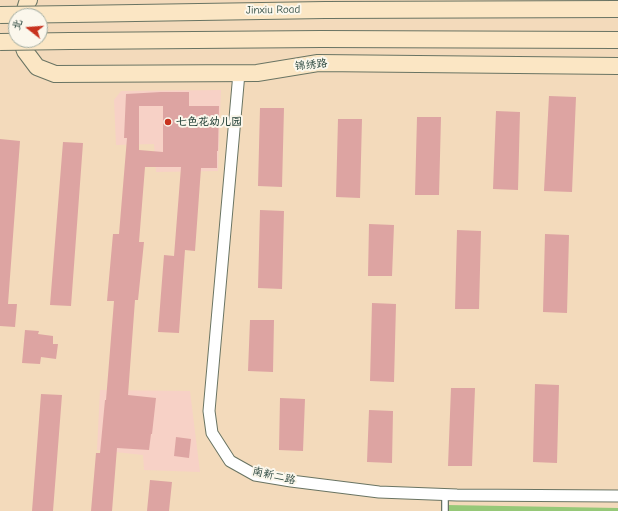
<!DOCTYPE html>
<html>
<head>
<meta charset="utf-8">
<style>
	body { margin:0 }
	#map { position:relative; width:618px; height:511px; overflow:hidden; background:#f3dabb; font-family:"Comic Neue","LXGW WenKai TC",sans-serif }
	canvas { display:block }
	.north { position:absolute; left:8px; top:8px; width:40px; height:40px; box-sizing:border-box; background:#fbf7ec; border:1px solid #a3ada2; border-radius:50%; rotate:287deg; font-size:11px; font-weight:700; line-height:16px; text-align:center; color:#1f3d34 }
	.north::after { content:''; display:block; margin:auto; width:14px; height:18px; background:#c8321e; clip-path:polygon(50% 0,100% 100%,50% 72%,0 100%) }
</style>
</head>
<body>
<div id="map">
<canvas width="618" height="511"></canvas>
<div class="north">北</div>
</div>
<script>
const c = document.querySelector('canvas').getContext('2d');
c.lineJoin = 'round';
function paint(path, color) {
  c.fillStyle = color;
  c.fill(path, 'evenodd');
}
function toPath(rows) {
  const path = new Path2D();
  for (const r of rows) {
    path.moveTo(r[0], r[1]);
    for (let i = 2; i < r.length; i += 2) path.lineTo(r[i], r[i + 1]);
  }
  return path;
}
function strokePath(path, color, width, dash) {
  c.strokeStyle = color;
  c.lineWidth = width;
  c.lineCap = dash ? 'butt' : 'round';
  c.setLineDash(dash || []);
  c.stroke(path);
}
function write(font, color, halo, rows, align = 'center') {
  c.font = font + ' "Comic Neue","LXGW WenKai TC",sans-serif';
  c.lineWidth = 4;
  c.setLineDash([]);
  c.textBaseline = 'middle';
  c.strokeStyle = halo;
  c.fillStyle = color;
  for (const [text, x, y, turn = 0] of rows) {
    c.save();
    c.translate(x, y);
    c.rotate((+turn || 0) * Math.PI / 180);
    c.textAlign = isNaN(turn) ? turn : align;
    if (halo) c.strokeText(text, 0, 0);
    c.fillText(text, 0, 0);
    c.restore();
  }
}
paint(toPath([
	[221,90,218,171,156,172,154,144,116,145,114,100,121,91],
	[100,390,190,391,200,472,144,470,143,455,97,450]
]), '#f7d1c6');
paint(toPath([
	[447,505,618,508,618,511,447,511]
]), '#96c878');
paint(toPath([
	[161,92,189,92,189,106,219,106,218,151,217,151,217,168,201,168,195,251,185,250,179,333,158,332,164,255,174,256,181,167,145,167,139,242,144,242,138,300,135,300,128,395,156,398,152,434,151,434,149,450,117,448,112,511,91,511,96,453,100,453,105,400,106,400,114,301,107,301,113,234,119,234,127,138,124,138,126,94],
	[139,106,163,106,163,152,139,150],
	[549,96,576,97,572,192,544,191],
	[260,108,284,108,282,187,258,186],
	[496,111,520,112,518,190,493,189],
	[417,117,441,117,439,195,415,195],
	[338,119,362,119,360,198,336,197],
	[0,139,20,141,8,304,17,304,15,327,0,326],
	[63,142,83,143,71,306,50,305],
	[260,210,284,211,282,289,258,288],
	[369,224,394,225,392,276,368,276],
	[457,230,481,231,479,309,455,309],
	[545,234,569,235,567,313,543,312],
	[372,303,396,304,394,382,370,381],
	[250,320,274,320,273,372,248,371],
	[25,330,39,331,38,334,53,336,53,344,58,344,56,359,41,357,40,364,22,363],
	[535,384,559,385,557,463,533,462],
	[451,388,475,388,472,466,448,466],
	[41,394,62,395,53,511,32,511],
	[280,398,305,399,303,451,279,450],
	[369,410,393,411,392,463,367,462],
	[176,437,191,439,189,458,174,456],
	[150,480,172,482,169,511,147,511]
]), '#dda4a2');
const lane = toPath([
	[445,511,445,495]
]);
const street = toPath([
	[239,73,209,411,212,433,230,461,255,475,291,481,379,492,457,495,618,496]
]);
const secondary = toPath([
	[73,14,325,10,618,9],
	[23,16,27,3,29,0],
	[21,40,25,51,37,67,55,74,257,73,318,63,618,66],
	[70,41,321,39,618,40]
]);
strokePath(lane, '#697463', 8);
strokePath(street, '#697463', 13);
strokePath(secondary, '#697463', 18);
strokePath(lane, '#fff', 5.5);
strokePath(street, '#fff', 11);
strokePath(secondary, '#fbe6c4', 16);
const secondaryBridge = toPath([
	[0,15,73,14],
	[0,42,70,41]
]);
strokePath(secondaryBridge, '#697463', 18, []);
strokePath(secondaryBridge, '#fbe6c4', 16);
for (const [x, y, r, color] of [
	[168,122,4,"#c8321e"]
]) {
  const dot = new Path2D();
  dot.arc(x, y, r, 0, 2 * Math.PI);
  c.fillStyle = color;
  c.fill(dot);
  strokePath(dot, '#fbf7ec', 1.5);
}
write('11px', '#1f3d34', '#fbf7ec', [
	["Jinxiu Road",273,10,-1],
	["锦绣路",311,65,-6],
	["南新二路",274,476,13]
]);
write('bold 11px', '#1f3d34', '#fbf7ec', [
	["七色花幼儿园",176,122]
], 'left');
</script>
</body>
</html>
